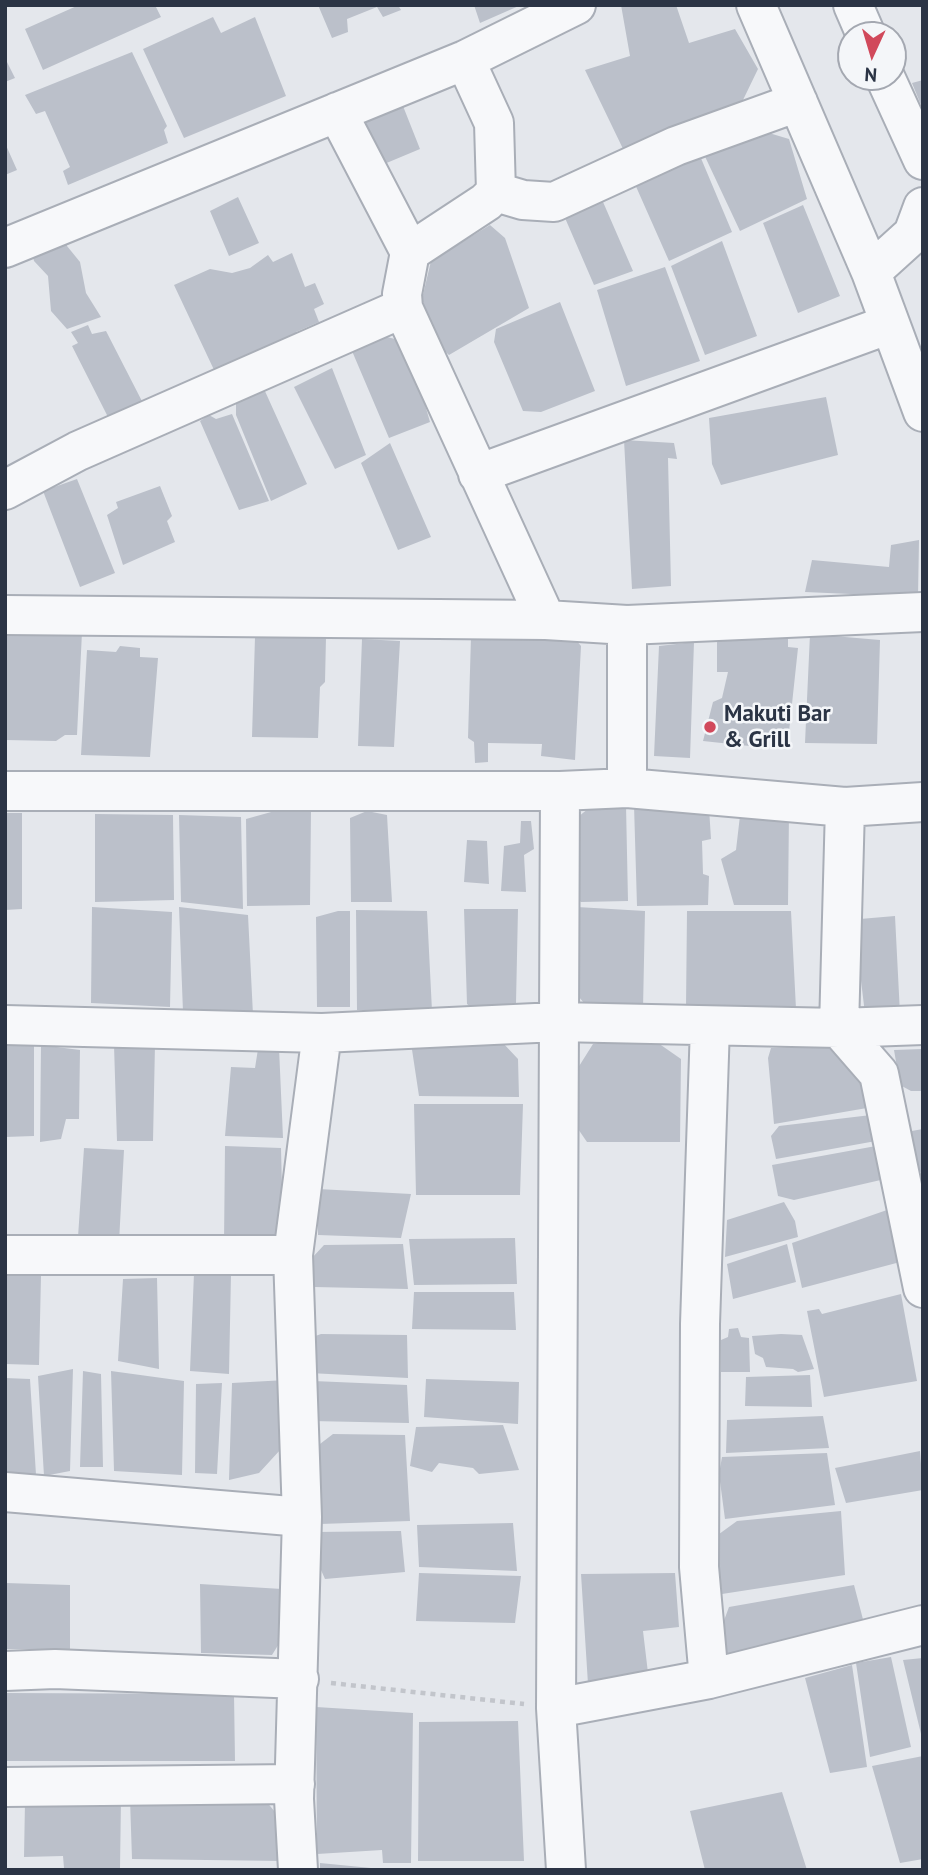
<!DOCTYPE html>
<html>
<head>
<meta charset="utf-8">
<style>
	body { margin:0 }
	#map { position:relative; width:928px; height:1875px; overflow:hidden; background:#e4e7ec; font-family:"PT Sans",sans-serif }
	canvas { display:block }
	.frame { position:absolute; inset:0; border:7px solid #2b3445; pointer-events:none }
	.north { position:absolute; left:837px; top:21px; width:70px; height:70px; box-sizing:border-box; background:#f4f6f9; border:2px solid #a4a8b1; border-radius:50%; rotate:184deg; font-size:19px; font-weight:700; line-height:28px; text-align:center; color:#2b3445 }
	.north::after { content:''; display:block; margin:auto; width:24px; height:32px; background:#d1495b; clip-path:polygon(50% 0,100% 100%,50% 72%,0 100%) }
</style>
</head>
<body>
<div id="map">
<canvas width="928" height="1875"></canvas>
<div class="frame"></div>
<div class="north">N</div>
</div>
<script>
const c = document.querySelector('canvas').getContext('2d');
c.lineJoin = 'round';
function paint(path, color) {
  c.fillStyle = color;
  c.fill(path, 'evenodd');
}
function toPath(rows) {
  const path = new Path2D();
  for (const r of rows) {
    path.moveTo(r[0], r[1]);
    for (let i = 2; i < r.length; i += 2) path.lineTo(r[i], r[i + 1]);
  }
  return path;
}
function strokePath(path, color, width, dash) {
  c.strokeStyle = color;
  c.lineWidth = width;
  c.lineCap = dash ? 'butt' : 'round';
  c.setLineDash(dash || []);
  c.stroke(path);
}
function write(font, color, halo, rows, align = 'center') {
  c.font = font + ' "PT Sans",sans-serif';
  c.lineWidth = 5;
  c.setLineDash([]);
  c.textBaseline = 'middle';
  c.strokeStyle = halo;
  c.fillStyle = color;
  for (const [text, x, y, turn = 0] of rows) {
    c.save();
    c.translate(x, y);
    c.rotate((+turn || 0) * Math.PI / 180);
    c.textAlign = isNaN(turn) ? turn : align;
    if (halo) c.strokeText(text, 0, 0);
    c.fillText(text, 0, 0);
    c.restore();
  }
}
paint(toPath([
	[79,5,155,5,161,17,43,70,25,29],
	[318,5,398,5,401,10,383,17,377,7,347,19,348,32,332,38],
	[474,5,521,5,480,23],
	[621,5,676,5,689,43,735,29,758,69,743,100,625,153,585,70,630,56],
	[213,17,221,33,255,17,286,96,184,138,143,49],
	[132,52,167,126,164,130,168,143,68,185,63,171,70,167,45,111,36,114,25,95],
	[5,58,15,78,5,82],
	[923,80,923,110,912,83],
	[401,101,420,149,377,167,360,123],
	[769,133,789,139,807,199,740,231,701,148,747,135],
	[5,143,17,170,5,175],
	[695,144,732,232,669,261,630,173],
	[600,195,633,271,594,285,562,211],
	[238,197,259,243,229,256,210,211],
	[803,205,840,296,798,313,763,223],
	[490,225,505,238,529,308,449,355,439,346,422,299,431,261],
	[67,232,67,246,80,262,86,293,101,317,67,329,51,311,48,276,34,261,30,245],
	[722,241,757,336,705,355,671,266],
	[292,253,305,287,315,283,324,304,314,309,319,322,296,332,297,338,215,372,174,285,210,269,232,273,250,268,268,255,273,262],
	[665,267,700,361,626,386,597,290],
	[560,302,595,391,541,412,523,411,494,342,496,329],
	[88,325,92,334,106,331,146,409,109,419,72,346,78,343,71,332],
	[383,336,395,339,413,363,430,422,389,438,352,351],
	[332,368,366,455,335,469,294,387],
	[264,389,307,484,271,501,236,415,236,402],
	[826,397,838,455,721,485,712,464,709,418],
	[232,414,269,501,239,510,200,421,209,415,216,419],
	[624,440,674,443,677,459,668,458,671,586,632,589],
	[390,443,431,537,398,550,361,463],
	[77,479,115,573,80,587,43,491],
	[160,486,172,516,167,521,175,542,123,565,107,515,118,508,116,502],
	[919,540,918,597,805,592,812,560,889,567,891,545],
	[13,631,82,632,77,735,65,735,56,741,5,740,5,635],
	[571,634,581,646,575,760,541,756,542,744,488,743,488,762,475,763,474,742,468,738,471,637],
	[810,634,880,640,877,744,805,743],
	[788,636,788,647,798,648,788,741,768,740,768,748,703,741,713,702,722,698,728,672,717,672,717,638],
	[255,637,326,637,325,682,320,687,318,738,252,737],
	[362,639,400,641,394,747,358,746],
	[694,642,690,758,654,756,659,646],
	[120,646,140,648,140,657,158,658,150,757,81,755,87,650,116,652],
	[626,805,628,901,581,902,570,894,572,822,589,808],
	[634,805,709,808,711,839,702,841,703,874,709,876,708,905,637,906],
	[741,807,789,812,788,905,734,905,721,859,736,850],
	[282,809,311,809,310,905,247,906,246,819],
	[367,811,387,815,392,902,351,902,350,818],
	[5,813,22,813,22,909,5,910],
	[95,814,173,815,174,900,95,902],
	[179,815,241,817,243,909,181,902],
	[521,821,531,821,534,849,524,855,526,892,501,891,504,846,520,843],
	[467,840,487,841,489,884,464,882],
	[92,907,172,912,170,1007,91,1003],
	[179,907,248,915,253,1015,183,1012],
	[577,907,645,911,643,1009,593,1014,579,997],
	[464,909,518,909,516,1003,473,1009,467,1004],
	[356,910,427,911,432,1011,357,1010],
	[338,911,350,911,350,1007,317,1007,316,917],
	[687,911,791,911,796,1009,686,1007],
	[895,916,900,1014,865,1014,860,972,860,919],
	[633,1037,658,1043,681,1059,680,1142,587,1142,576,1126,576,1071,593,1044],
	[502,1042,518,1059,519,1097,419,1096,411,1043],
	[5,1044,34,1044,34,1136,5,1137],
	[155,1044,153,1141,117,1141,114,1045],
	[41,1045,80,1050,79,1119,66,1119,61,1139,40,1142],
	[839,1046,855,1055,867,1108,774,1124,768,1058,771,1048],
	[279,1048,283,1138,225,1136,231,1067,255,1068,258,1049],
	[923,1049,923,1091,911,1091,900,1085,894,1050],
	[414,1104,523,1104,520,1195,416,1195],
	[871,1115,876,1141,776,1159,771,1136,779,1126],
	[923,1129,923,1171,920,1172,914,1169,906,1132],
	[225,1146,281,1148,283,1230,272,1243,224,1243],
	[876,1146,885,1179,794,1200,778,1196,772,1165],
	[84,1148,124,1150,119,1242,78,1237],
	[318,1189,411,1194,401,1238,318,1235],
	[784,1202,795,1221,798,1237,725,1257,727,1220],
	[887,1210,904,1261,802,1288,792,1243],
	[515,1238,517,1284,414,1285,409,1239],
	[403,1244,408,1289,314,1287,311,1259,324,1245],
	[787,1244,796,1282,733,1299,727,1264],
	[5,1272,41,1275,39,1365,5,1364],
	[194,1273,231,1273,229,1374,190,1371],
	[157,1278,159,1369,118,1361,123,1279],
	[414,1292,514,1292,516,1330,412,1329],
	[901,1294,917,1381,824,1397,807,1311,819,1309,822,1314],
	[738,1328,741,1337,749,1338,750,1372,721,1372,721,1340,728,1337,729,1329],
	[321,1334,407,1335,408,1378,309,1373,307,1339],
	[781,1334,802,1335,814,1369,798,1372,793,1369,766,1367,763,1358,755,1354,752,1336],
	[73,1369,70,1471,44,1476,38,1376],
	[83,1371,101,1374,103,1467,80,1467],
	[111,1371,184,1381,182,1475,114,1471],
	[810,1375,812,1407,745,1406,746,1377],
	[5,1378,30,1379,36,1475,5,1476],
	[426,1379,519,1382,518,1424,424,1417],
	[286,1380,281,1449,259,1473,229,1480,232,1383],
	[313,1381,407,1385,409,1423,311,1421],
	[222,1383,217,1474,195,1473,196,1384],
	[823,1416,829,1448,726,1453,727,1420],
	[503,1425,519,1470,479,1474,473,1468,439,1463,432,1472,410,1466,416,1427],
	[333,1434,405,1435,410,1521,320,1524,313,1464,320,1444],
	[920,1451,923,1490,846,1503,835,1468],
	[827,1453,835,1505,725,1519,719,1474,722,1457],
	[841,1511,845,1575,722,1594,715,1537,737,1521],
	[513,1523,517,1571,419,1567,417,1525],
	[401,1531,405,1572,325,1579,317,1561,316,1532],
	[419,1573,521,1576,515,1623,416,1621],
	[675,1573,679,1627,643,1631,648,1673,588,1684,581,1574],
	[5,1583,70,1585,70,1649,5,1649],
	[200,1584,282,1589,285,1634,272,1655,201,1653],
	[854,1585,865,1627,723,1657,719,1634,729,1607],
	[891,1657,911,1747,870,1757,856,1663],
	[923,1658,923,1737,922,1738,903,1660],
	[852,1665,867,1767,830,1773,805,1678],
	[5,1693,234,1694,235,1761,5,1761],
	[316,1707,413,1713,411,1863,383,1863,382,1850,317,1854],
	[518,1721,524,1861,418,1861,419,1722],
	[923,1756,923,1859,900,1863,872,1766],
	[782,1792,807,1870,705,1870,690,1811],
	[121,1798,120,1868,64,1868,63,1856,24,1857,25,1802],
	[130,1799,266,1801,284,1823,282,1861,132,1859],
	[320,1863,371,1868,370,1870,320,1870]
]), '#bbc0ca');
const street = toPath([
	[756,5,871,272,923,412],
	[853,5,866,35],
	[465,60,494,123,496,192,486,202,410,252,402,294,403,308,546,620],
	[885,77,923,160],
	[337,112,410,252],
	[496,192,523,200,554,202,676,146,798,102],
	[5,248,465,60,576,5],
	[871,272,913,234,923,207],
	[478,474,890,324],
	[5,490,78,451,403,308],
	[5,615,546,620,627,625,923,612],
	[627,788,627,625],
	[5,791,560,791,627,788,845,807,923,802],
	[560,791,556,1708,566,1870],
	[845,807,839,1028,879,1074,923,1288],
	[5,1025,322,1033,557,1022,839,1028,923,1025],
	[5,1255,293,1255],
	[5,1492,302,1517],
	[5,1671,55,1669,299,1679],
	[709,1679,699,1567,700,1324,710,1026],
	[556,1708,709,1679,923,1625],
	[5,1787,295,1784],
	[298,1870,294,1799,302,1517,293,1255,322,1033]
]);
strokePath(street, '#a9aeb7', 42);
strokePath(toPath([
	[331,1683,524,1704]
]), '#c2c5cb', 4.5, [5, 5]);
strokePath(street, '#f7f8fa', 38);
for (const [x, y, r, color] of [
	[710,727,7,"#d1495b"]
]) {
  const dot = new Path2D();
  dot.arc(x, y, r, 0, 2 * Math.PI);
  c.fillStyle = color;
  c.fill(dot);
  strokePath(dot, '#f4f6f9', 2.5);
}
write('bold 23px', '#2b3445', '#f4f6f9', [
	["Makuti Bar",724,714],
	["& Grill",724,740]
], 'left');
</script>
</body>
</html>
